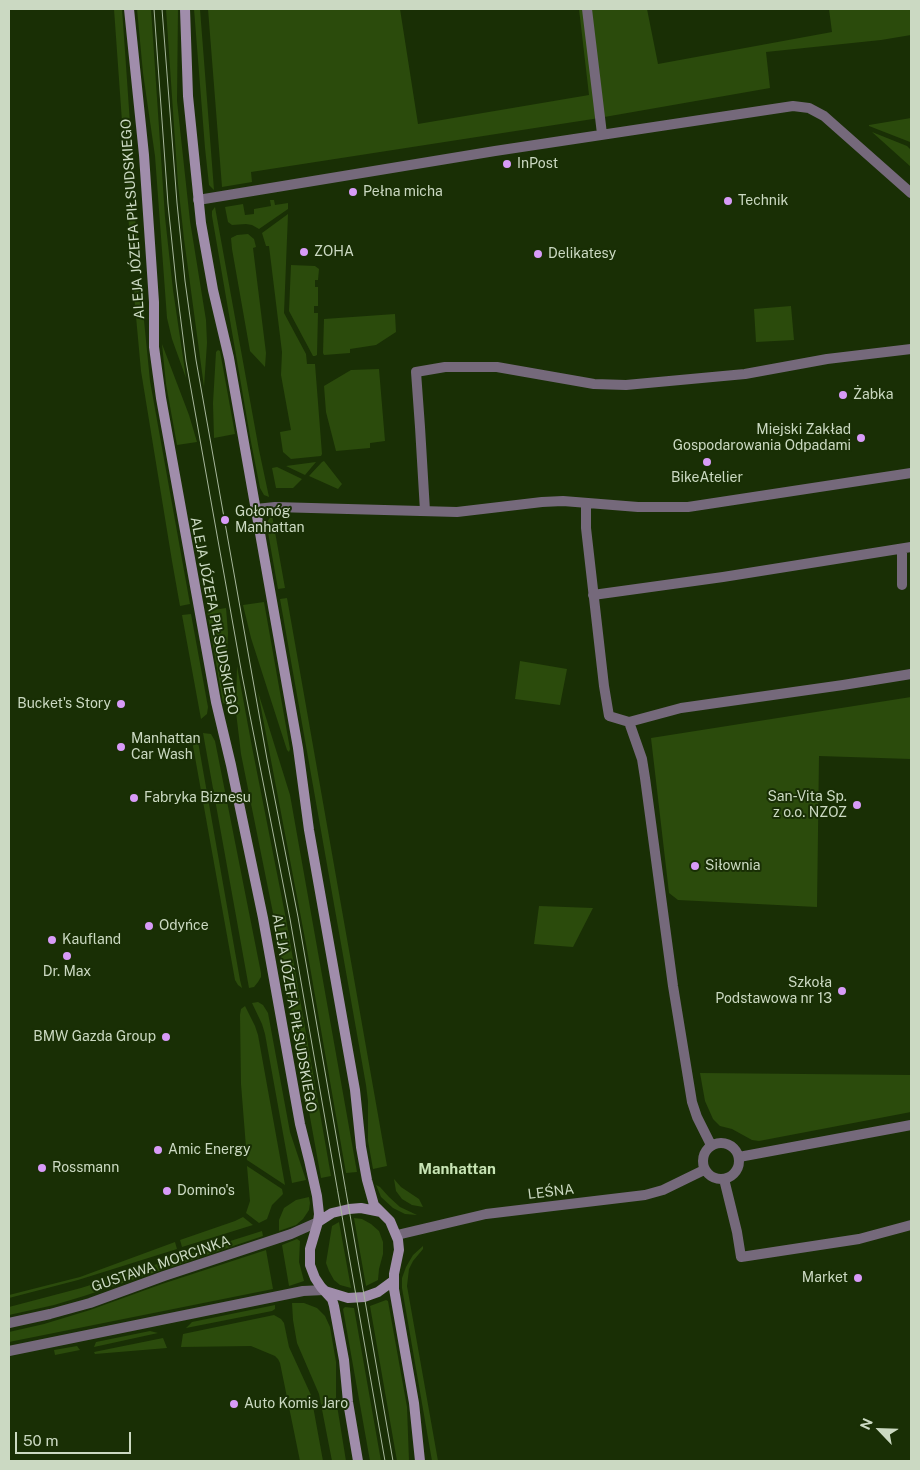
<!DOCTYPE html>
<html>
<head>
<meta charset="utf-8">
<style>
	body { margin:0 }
	#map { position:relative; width:920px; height:1470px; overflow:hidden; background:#192f05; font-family:"Public Sans",sans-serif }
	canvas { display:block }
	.frame { position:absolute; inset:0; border:10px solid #cbd9c2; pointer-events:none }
	.north { position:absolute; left:855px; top:1405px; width:50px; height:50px; -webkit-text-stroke:4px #192f05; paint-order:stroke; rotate:294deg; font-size:14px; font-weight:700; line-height:20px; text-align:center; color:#cbd9c2 }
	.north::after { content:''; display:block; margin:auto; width:18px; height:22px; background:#cbd9c2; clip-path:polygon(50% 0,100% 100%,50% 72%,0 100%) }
	.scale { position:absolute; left:15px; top:1432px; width:116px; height:22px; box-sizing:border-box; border:2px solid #cbd9c2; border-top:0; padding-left:6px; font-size:15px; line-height:18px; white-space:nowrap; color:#cbd9c2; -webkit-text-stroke:4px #192f05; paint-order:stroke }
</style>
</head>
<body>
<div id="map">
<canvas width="920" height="1470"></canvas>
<div class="frame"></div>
<div class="north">N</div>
<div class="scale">50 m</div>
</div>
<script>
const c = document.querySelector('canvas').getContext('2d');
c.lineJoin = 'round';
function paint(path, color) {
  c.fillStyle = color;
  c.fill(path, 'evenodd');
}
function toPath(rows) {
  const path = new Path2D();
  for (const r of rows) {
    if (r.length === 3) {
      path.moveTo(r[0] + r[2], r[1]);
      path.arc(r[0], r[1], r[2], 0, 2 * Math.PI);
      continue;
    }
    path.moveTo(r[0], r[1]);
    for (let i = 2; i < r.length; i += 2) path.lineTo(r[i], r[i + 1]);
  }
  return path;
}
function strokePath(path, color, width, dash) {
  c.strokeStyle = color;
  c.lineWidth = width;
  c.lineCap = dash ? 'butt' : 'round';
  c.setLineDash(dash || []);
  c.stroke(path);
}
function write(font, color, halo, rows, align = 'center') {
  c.font = font + ' "Public Sans",sans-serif';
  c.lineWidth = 4;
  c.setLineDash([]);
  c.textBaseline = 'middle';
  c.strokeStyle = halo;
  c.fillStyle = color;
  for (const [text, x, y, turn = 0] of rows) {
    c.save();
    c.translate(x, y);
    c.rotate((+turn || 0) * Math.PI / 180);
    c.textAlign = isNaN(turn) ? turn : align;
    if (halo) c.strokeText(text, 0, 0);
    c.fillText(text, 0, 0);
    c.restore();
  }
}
paint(toPath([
	[114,9,122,9,125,51,134,182,132,188,127,192],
	[137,9,151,9,165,217,173,290,186,378,172,339,167,318,155,156,143,73],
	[166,9,178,9,177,101,190,221,206,320,207,343,204,387,184,239,178,184],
	[194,9,200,9,214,190,209,185,205,148],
	[208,9,400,9,418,124,589,95,579,9,647,9,658,64,832,32,829,9,911,9,911,35,881,40,766,52,770,88,593,119,251,172,252,182,222,187],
	[911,118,911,141,910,142,869,126,869,125],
	[872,132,907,146,911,150,911,167],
	[270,200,274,200,275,205,288,203,288,209,259,229,252,225,246,224,232,225,228,222,225,207,243,204,245,215,254,214,254,209,271,206],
	[215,207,259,450,269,497,264,495,260,488,251,442,212,216,212,211],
	[128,214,135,220,138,232,136,242,131,251],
	[288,214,284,313,306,354,307,364,315,364,322,454,321,456,291,459,283,452,280,432,291,430,281,375,282,352,269,246,266,246,262,233],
	[248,234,254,239,256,247,253,248,266,353,265,367,250,351,232,249,231,238,237,235],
	[291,265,315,266,319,269,318,280,315,280,315,287,318,287,318,306,314,306,314,313,318,313,317,355,315,356,313,356,289,311],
	[133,284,139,290,142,300,150,381,190,604,180,606,172,561,141,371],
	[791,306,794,340,756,342,754,309],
	[395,314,396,332,376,345,350,349,350,353,324,355,323,353,324,319],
	[162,344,189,415,197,442,177,445,166,384],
	[218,350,220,351,235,434,214,438,213,403,216,352],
	[379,369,385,441,370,443,370,448,336,451,326,412,324,386,351,370],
	[324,461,342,484,338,489,309,476,322,462],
	[316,462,305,475,286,466],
	[277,467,302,479,293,488,276,488,272,468],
	[272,515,285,588,278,589,267,527,267,522],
	[287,598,387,1166,373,1169,368,1141,368,1101,366,1085,280,599],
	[264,602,290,749,289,752,287,750,251,638,243,605],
	[226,608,228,633,225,704,223,703,207,611],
	[191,614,208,707,207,714,201,719,182,615],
	[520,661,567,669,560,705,515,699],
	[237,666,252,747,286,919,331,1176,321,1178,274,918,241,754,236,712],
	[258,692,290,795,357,1172,346,1173,306,944],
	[911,697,911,759,819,756,817,907,678,900,669,893,651,738],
	[203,733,211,734,215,741,261,973,261,977,258,982,254,987,249,988],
	[197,736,240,980,242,988,238,985,235,980,193,746],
	[539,906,593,908,573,947,534,944],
	[258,1002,263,1005,268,1013,290,1132,306,1180,292,1183,265,1034,262,1024,252,1003],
	[245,1006,255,1026,258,1035,285,1185,247,1160,241,1084,240,1015,241,1009],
	[700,1073,911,1075,911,1112,759,1141,752,1140,732,1129,720,1126,713,1119,705,1101],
	[247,1166,282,1189,283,1194,272,1205,267,1219,259,1223,246,1213,250,1201],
	[394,1179,401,1187,419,1199,423,1207,412,1205,402,1199,396,1191],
	[376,1185,380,1187,389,1197,400,1207,417,1215,405,1214,393,1208,381,1197],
	[309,1197,310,1203,309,1210,303,1219,296,1225,279,1231,279,1220,284,1208,296,1200],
	[243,1217,253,1225,182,1247,180,1240,235,1221],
	[354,1218,362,1219,371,1224,379,1231,383,1242,383,1254,379,1269,378,1280,366,1286],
	[339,1222,351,1288,340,1285,334,1280,329,1271,326,1263,332,1226],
	[262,1231,263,1236,84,1296,54,1305,9,1315,9,1307,81,1288],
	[297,1239,300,1241,299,1262,304,1281,289,1286,282,1245],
	[175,1242,177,1249,78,1280,9,1298,9,1295,80,1277],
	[423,1246,423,1249,413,1261,409,1269,407,1286,438,1461,432,1461,402,1288,402,1278,406,1267,413,1255],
	[266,1250,273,1289,9,1342,9,1332,44,1324,90,1310,162,1284],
	[386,1300,388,1301,407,1407,409,1461,397,1461,370,1306],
	[292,1303,304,1303,317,1308,325,1316,330,1327,336,1362,336,1399,346,1461,332,1461,319,1394,297,1343,293,1320],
	[275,1305,275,1309,272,1311,186,1328,192,1322],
	[345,1307,354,1308,381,1461,370,1461,343,1309],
	[274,1315,281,1319,284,1323,289,1347,311,1395,323,1461,300,1461,280,1363,278,1359,275,1356,251,1346,181,1347,183,1334],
	[150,1331,158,1333,94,1347,96,1342],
	[163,1338,167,1348,95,1354,94,1352],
	[77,1346,80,1350,55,1355,54,1350]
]), '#2b4b0c');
strokePath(toPath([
	[587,9,602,134],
	[198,200,495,151,793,106,809,108,824,116,911,193],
	[586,503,586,528,604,686,609,716,629,722],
	[256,509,275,507,457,512,542,502,563,501,638,507,688,507,911,473],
	[425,511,420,427,416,372,445,367,497,367,594,384,626,385,745,374,827,359,911,349],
	[902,549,902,585],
	[593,595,723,577,911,547],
	[721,1161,18],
	[711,1145,697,1117,692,1102,673,986,645,778,642,759,629,722,681,708,843,685,911,674],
	[739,1157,911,1125],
	[724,1179,737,1232,741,1257,859,1239,911,1225],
	[397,1235,486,1214,645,1195,663,1190,704,1170],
	[9,1323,50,1314,90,1303,164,1276,291,1234,318,1222],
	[9,1351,303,1291,324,1290]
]), '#75697b', 10);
strokePath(toPath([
	[129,9,144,155,154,302,154,347,161,398,216,702,231,765,263,918,300,1124,309,1160,317,1196,319,1214,318,1222,310,1249,310,1265,315,1278,321,1287,332,1299,334,1306,344,1360,348,1402,358,1461],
	[185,9,188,96,201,223,213,290,229,358,298,748,309,830,355,1090,361,1147,367,1180,374,1205,390,1221,398,1240,399,1250,394,1274,394,1289,414,1403,420,1461],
	[318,1222,332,1213,349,1209,361,1208,381,1212],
	[325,1291,348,1298,364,1297,378,1292,393,1281]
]), '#a08dab', 10);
strokePath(toPath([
	[154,9,168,204,176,282,186,361,242,675,290,919,385,1461],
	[162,9,177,203,185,281,196,360,267,759,298,917,393,1461]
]), '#a7b79c', 1);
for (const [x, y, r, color] of [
	[507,164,5,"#d89bf8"],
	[353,192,5,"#d89bf8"],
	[728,201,5,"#d89bf8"],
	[304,252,5,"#d89bf8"],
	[538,254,5,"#d89bf8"],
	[843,395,5,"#d89bf8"],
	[861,438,5,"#d89bf8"],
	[707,462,5,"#d89bf8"],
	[225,520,5,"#d89bf8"],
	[121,704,5,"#d89bf8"],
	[121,747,5,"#d89bf8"],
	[134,798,5,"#d89bf8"],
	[857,805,5,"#d89bf8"],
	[695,866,5,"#d89bf8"],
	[149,926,5,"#d89bf8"],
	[52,940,5,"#d89bf8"],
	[67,956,5,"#d89bf8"],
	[842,991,5,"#d89bf8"],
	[166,1037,5,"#d89bf8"],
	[158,1150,5,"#d89bf8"],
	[42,1168,5,"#d89bf8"],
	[167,1191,5,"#d89bf8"],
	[858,1278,5,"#d89bf8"],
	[234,1404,5,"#d89bf8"]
]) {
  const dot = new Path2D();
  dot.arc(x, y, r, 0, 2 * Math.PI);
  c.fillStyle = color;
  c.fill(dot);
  strokePath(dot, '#192f05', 2);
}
write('14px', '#cbd9c2', '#192f05', [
	["InPost",517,164],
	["Pełna micha",363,192],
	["Technik",738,201],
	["ZOHA",314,252],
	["Delikatesy",548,254],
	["Żabka",853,395],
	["Miejski Zakład",851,430,"right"],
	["Gospodarowania Odpadami",851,446,"right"],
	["BikeAtelier",707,478,"center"],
	["Gołonóg",235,512],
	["Manhattan",235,528],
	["Bucket's Story",111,704,"right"],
	["Manhattan",131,739],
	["Car Wash",131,755],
	["San-Vita Sp.",847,797,"right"],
	["z o.o. NZOZ",847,813,"right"],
	["Fabryka Biznesu",144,798],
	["Siłownia",705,866],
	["Odyńce",159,926],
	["Kaufland",62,940],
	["Dr. Max",67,972,"center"],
	["Szkoła",832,983,"right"],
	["Podstawowa nr 13",832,999,"right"],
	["BMW Gazda Group",156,1037,"right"],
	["Amic Energy",168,1150],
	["Rossmann",52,1168],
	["Domino's",177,1191],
	["Market",848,1278,"right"],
	["Auto Komis Jaro",244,1404]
], 'left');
write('14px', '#cbd9c2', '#192f05', [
	["ALEJA JÓZEFA PIŁSUDSKIEGO",133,219,-94],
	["ALEJA JÓZEFA PIŁSUDSKIEGO",214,616,79],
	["ALEJA JÓZEFA PIŁSUDSKIEGO",294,1013,80],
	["LEŚNA",551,1192,-7],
	["GUSTAWA MORCINKA",161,1264,-19]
]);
write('bold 15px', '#c7e4b4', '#192f05', [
	["Manhattan",457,1169]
]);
</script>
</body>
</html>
